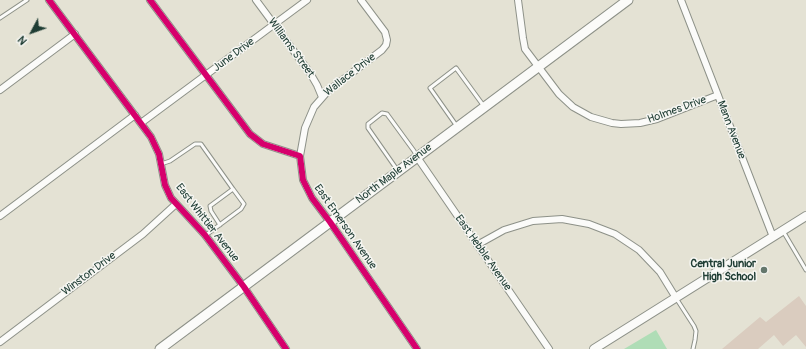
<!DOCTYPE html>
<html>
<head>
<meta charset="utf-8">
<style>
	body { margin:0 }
	#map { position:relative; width:806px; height:349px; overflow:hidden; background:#e4e2d4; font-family:Pangolin,sans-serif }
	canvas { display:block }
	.north { position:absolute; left:12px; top:12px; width:40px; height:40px; -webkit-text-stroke:3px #f6f6f2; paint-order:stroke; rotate:229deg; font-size:11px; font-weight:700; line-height:16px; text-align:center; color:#1f3d34 }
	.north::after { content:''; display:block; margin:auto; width:14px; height:18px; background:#1f3d34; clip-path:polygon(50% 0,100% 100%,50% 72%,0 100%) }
</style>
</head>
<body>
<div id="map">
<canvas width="806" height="349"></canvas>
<div class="north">N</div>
</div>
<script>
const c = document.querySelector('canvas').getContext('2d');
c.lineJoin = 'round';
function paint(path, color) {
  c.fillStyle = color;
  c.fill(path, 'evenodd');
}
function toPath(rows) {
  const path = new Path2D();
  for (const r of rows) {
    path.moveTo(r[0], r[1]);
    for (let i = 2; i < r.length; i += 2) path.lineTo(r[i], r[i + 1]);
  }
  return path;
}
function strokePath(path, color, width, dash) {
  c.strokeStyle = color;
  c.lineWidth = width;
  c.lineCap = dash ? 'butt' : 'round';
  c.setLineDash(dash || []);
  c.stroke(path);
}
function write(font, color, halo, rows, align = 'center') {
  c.font = font + ' Pangolin,sans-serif';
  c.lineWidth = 3;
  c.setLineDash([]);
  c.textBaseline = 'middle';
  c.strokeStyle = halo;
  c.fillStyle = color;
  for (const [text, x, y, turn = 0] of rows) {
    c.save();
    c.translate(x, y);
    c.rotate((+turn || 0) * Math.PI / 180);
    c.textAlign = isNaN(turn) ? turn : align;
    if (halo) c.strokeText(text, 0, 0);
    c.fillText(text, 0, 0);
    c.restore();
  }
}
paint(toPath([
	[656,330,667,349,624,349]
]), '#afddb6');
paint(toPath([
	[799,296,806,306,806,347,796,335,783,346,774,335,758,349,722,349,760,317,766,322]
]), '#daccbf');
const service = toPath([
	[0,18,27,0],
	[456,125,430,88,456,68,483,105],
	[161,164,170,161,195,144,201,144,233,189],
	[398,171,368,128,368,124,382,113,387,114,414,151,416,155],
	[783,231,806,270],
	[206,235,241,209,244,204,233,189,210,206,211,211,220,225],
	[676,298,694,326,696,331,695,340,693,349]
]);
const minor = toPath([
	[49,0,151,137,159,154,165,185,171,198,205,235,244,287,286,349],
	[150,0,250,134,263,144,300,156,303,180,312,198,330,222,417,349],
	[256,0,310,73,317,85,322,97],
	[518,0,523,38,525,49,559,94,573,107,591,117,612,123,621,124,640,123,657,119,718,95],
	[681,0,773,237],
	[0,90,75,34],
	[141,123,307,0],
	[300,156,305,128,314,107,328,91,382,50,386,45,387,40,385,32,361,0],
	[417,157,549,349],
	[0,216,135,115],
	[477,245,504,230,533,221,562,219,589,224,615,234,639,250,660,272,676,298],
	[0,342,143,234,176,204]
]);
const tertiary = toPath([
	[594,349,806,216]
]);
const secondary = toPath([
	[160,349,628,0]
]);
strokePath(service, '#8d9188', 5);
strokePath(minor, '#8d9188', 8);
strokePath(tertiary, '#8d9188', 10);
strokePath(secondary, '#8d9188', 11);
strokePath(service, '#fbfbf9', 3);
strokePath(minor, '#fbfbf9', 6);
strokePath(tertiary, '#fbfbf9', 8);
strokePath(secondary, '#fbfbf9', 9);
strokePath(toPath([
	[49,0,151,137,159,154,165,185,171,198,205,235,244,287,286,349],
	[150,0,250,134,263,144,300,156,303,180,312,198,330,222,417,349]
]), '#d6006c', 6);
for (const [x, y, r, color] of [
	[764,270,4,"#64776c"]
]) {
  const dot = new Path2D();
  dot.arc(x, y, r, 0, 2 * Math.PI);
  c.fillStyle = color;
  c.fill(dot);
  strokePath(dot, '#f6f6f2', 1.5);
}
write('11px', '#1f3d34', '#f6f6f2', [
	["Williams Street",291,48,54],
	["June Drive",234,55,-37],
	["Wallace Drive",350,75,-38],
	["Holmes Drive",677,110,-20],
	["Mann Avenue",731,130,69],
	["North Maple Avenue",394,174,-37],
	["East Whittier Avenue",207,223,52],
	["East Emerson Avenue",345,227,55],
	["East Hebble Avenue",483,253,55],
	["Winston Drive",89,274,-37]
]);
write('bold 11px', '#1f3d34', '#f6f6f2', [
	["Central Junior",756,264],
	["High School",756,277]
], 'right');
</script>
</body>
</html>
